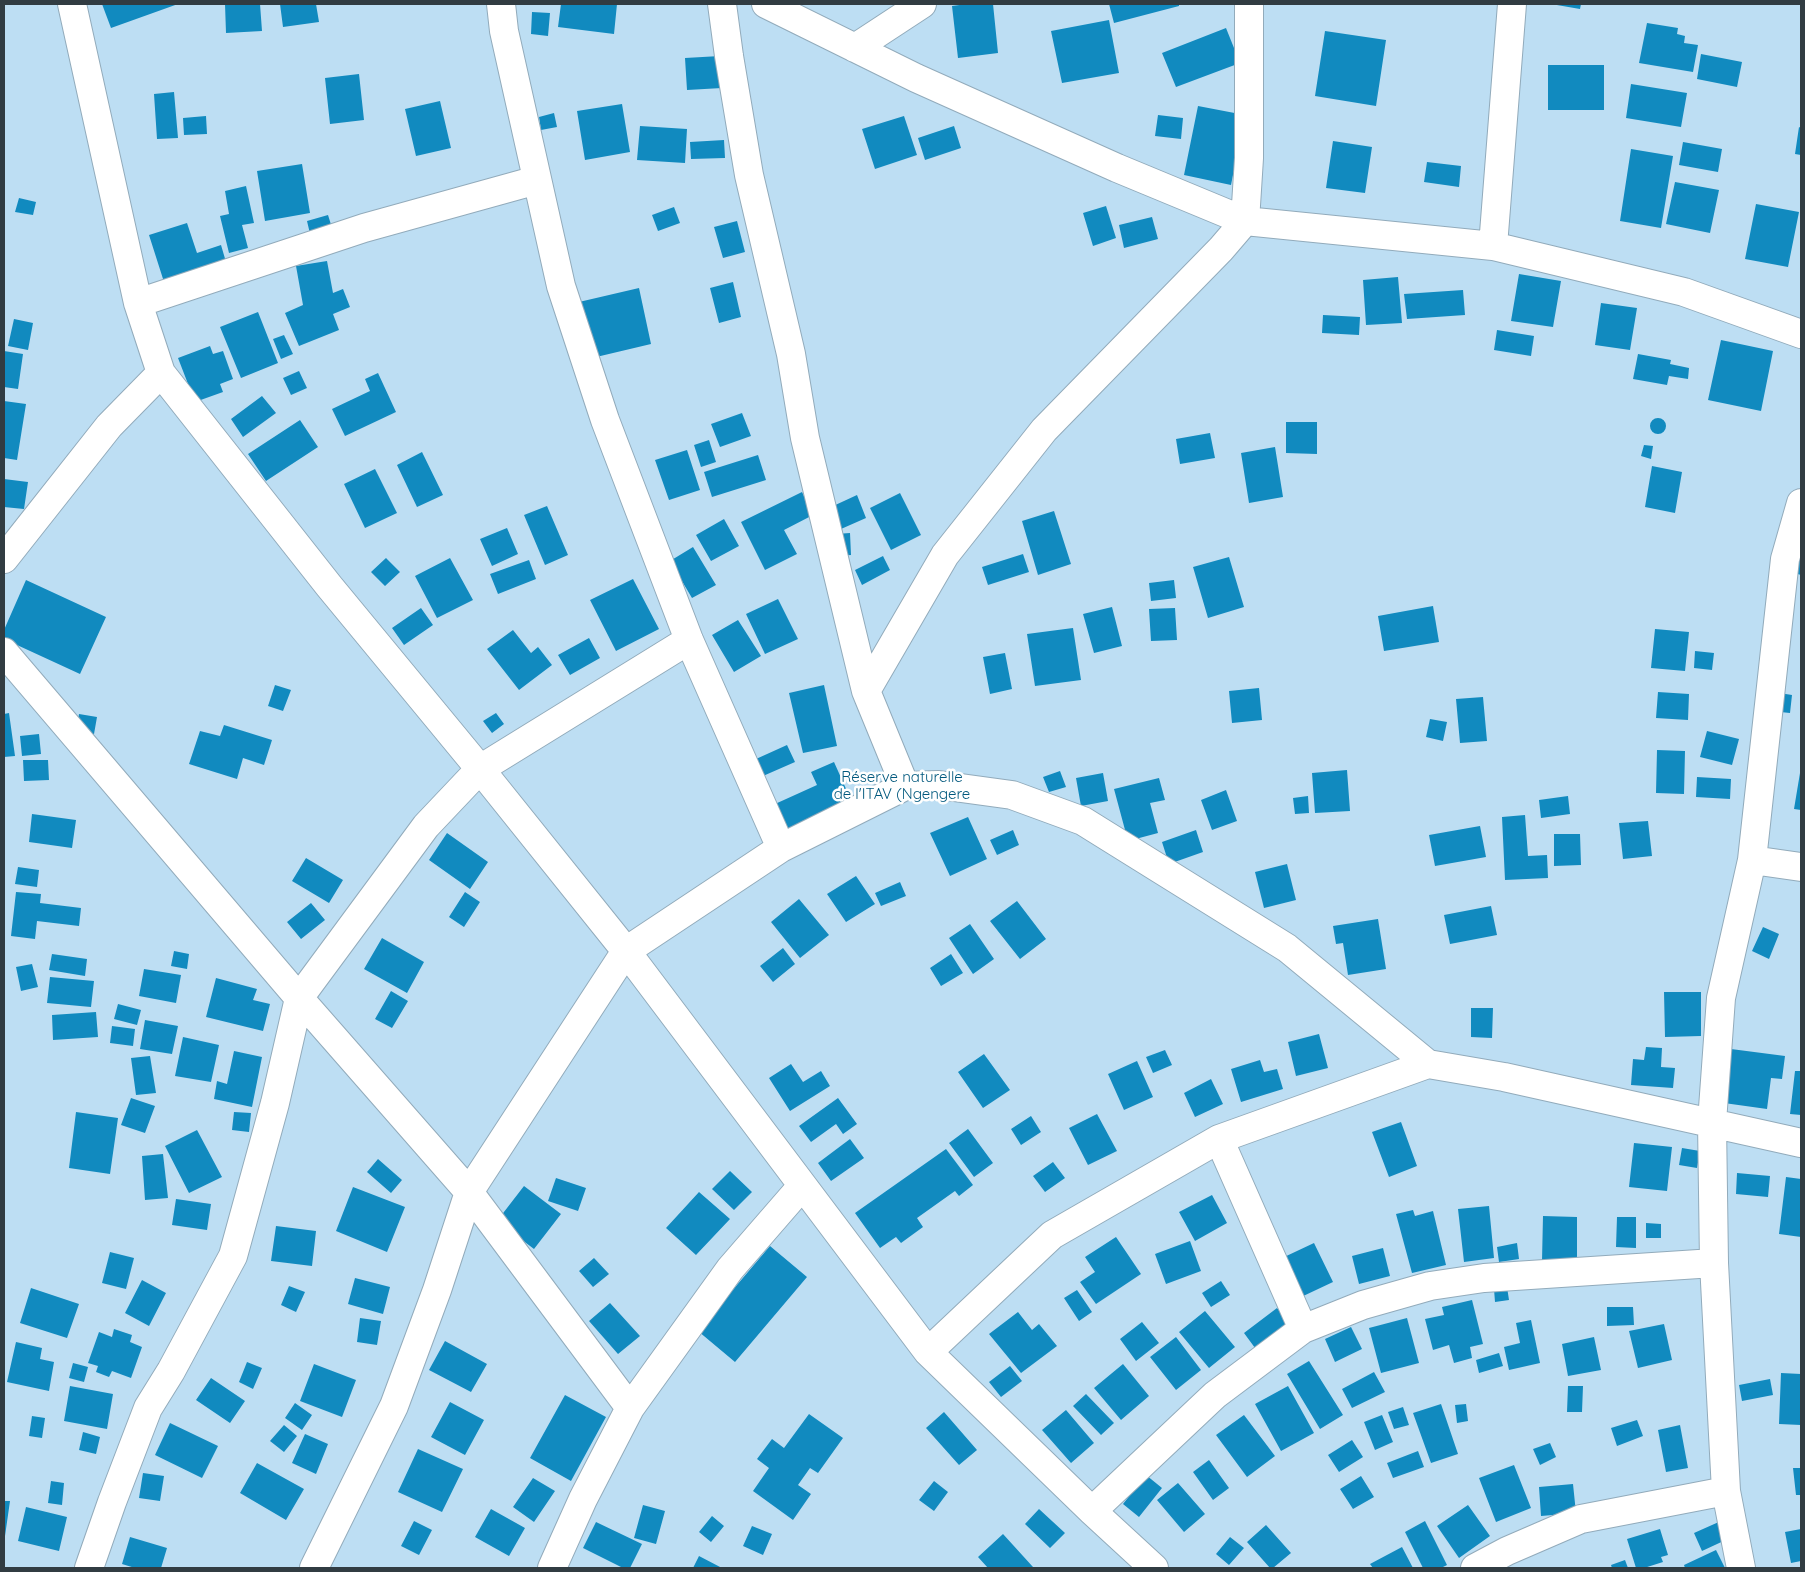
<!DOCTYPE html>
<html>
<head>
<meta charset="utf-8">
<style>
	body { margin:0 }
	#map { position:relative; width:1805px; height:1572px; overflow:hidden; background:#ecf7fe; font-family:Quicksand,sans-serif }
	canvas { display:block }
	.frame { position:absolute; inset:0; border:5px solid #313c42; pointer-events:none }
</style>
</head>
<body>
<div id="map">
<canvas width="1805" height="1572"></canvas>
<div class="frame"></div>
</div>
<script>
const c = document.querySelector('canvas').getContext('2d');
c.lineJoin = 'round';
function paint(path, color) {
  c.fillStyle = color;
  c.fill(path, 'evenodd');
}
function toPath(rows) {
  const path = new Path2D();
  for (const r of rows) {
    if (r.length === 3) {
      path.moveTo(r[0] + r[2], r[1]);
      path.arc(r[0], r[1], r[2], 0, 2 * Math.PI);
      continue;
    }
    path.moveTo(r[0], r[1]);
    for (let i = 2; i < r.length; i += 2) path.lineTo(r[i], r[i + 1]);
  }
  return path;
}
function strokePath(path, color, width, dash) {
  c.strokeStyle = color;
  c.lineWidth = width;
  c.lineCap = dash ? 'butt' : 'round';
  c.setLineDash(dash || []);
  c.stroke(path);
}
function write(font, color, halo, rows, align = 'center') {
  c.font = font + ' Quicksand,sans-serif';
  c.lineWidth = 5;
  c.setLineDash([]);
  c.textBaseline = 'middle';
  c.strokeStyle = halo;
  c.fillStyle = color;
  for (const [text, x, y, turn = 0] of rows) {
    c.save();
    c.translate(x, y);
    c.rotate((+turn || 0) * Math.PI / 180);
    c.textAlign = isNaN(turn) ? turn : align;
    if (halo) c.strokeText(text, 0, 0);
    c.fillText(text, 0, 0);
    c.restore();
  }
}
paint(toPath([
	[4,4,1801,4,1801,1568,4,1568]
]), '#bddef3');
paint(toPath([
	[102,4,178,4,111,28],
	[225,4,260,4,262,31,226,33],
	[280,4,316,4,319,22,283,27],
	[561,4,617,4,614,34,558,27],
	[967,4,993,4,998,53,958,58,952,6],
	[1109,4,1179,4,1179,6,1114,23],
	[1551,4,1581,4,1580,9],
	[532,12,550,13,548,36,531,34],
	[1109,20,1119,73,1062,83,1051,31],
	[1647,23,1678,28,1677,34,1685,36,1684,43,1698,45,1693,72,1639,63],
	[1226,28,1240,63,1176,87,1162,53],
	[1325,31,1386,40,1376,106,1315,96],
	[1701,54,1742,62,1737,87,1697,79],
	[720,56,722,88,687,90,685,58],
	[1548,65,1604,65,1604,110,1548,110],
	[359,74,364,120,330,124,325,78],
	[1631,84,1687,93,1681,127,1626,118],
	[174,92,178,138,157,139,154,94],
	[440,101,451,148,416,156,405,109],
	[622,104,630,152,585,160,577,111],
	[1198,106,1245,115,1231,185,1184,175],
	[554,113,557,127,541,130,539,117],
	[1158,115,1183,118,1181,139,1155,136],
	[206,116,207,134,184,135,183,118],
	[904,116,917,155,875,169,862,129],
	[640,126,687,129,685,163,637,160],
	[954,126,961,148,925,160,918,138],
	[1799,127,1801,128,1801,155,1795,154],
	[724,140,725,158,691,159,690,142],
	[1333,141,1372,147,1365,193,1326,188],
	[1683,142,1722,149,1718,172,1679,165],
	[1631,149,1673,156,1661,228,1620,221],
	[1427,162,1461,166,1459,187,1424,182],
	[302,164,310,213,265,221,257,171],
	[1675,182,1719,190,1710,233,1666,224],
	[246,186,254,223,242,225,248,248,229,253,220,216,229,214,225,191],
	[19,198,36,202,33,215,15,212],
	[1756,204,1799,212,1788,267,1745,259],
	[1106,206,1116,238,1093,246,1083,213],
	[674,207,680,223,658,231,652,215],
	[328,215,333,231,311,238,307,221],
	[1152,217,1158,239,1124,248,1119,225],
	[737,221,745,252,723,258,714,227],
	[187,223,197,253,221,245,226,262,164,282,149,235],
	[327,261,333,293,343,289,350,307,333,314,339,330,299,346,285,313,303,305,296,266],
	[1519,274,1561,281,1553,327,1511,321],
	[1398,277,1402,323,1366,325,1363,280],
	[733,282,741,317,719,323,710,288],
	[639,288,651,344,592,358,579,302],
	[1463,290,1465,315,1407,319,1404,294],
	[1601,303,1637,308,1630,350,1595,345],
	[258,312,278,363,241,378,220,327],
	[1323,315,1360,317,1359,335,1322,333],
	[14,319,33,323,28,350,8,346],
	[1497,330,1534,336,1531,356,1494,350],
	[284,335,293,354,281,359,273,339],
	[1721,340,1773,351,1761,411,1708,400],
	[210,346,213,354,223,351,233,379,220,384,223,392,195,402,178,358],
	[4,351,23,354,18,389,4,387],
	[1638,354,1671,360,1670,364,1689,368,1688,379,1669,376,1667,385,1633,379],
	[299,371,307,388,291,395,283,378],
	[378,373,396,412,345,436,332,409,370,391,365,379],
	[262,396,276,413,243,437,231,419],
	[4,401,26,404,17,460,4,458],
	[742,413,751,436,720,447,711,424],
	[1658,426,8],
	[300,420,318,447,266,481,248,454],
	[1286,422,1317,422,1317,454,1286,453],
	[1210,433,1215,458,1180,464,1176,439],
	[709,440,716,462,701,467,694,445],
	[1644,445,1653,446,1651,459,1641,456],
	[1275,447,1283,497,1249,503,1241,453],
	[687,450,700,490,669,500,655,460],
	[422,452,443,495,417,507,397,465],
	[758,455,766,480,712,497,704,472],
	[1652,466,1682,472,1675,513,1645,507],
	[375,469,397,513,365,528,344,484],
	[4,479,28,482,24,509,4,507],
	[802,492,813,515,784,530,797,554,765,570,741,522],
	[900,493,921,535,891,550,870,508],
	[857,495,866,518,841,529,831,507],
	[547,506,568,555,545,565,524,515],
	[1054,511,1071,564,1038,575,1022,521],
	[724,519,739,546,711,561,696,535],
	[507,528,518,554,492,566,480,539],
	[850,533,851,555,837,556,836,534],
	[1801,536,1801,575,1791,572],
	[693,547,716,585,692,598,670,561],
	[1023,554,1029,572,988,585,982,567],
	[883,556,890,570,862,585,855,570],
	[1229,557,1244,607,1208,618,1193,567],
	[386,558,400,572,385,586,371,572],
	[450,558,473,600,437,618,415,576],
	[529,560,536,579,498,594,490,574],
	[633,579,659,629,616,651,590,600],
	[26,580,106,617,80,674,4,639,4,630],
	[1174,580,1176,598,1151,601,1149,583],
	[778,599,798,639,765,654,746,614],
	[1433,606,1439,642,1384,651,1378,616],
	[1112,607,1122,646,1094,653,1083,614],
	[421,608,433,625,404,645,392,628],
	[1175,608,1177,640,1151,641,1149,609],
	[738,620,761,656,734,672,712,635],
	[1073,628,1081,680,1035,686,1027,634],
	[1655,629,1689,632,1685,671,1651,668],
	[513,630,531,653,538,647,552,665,519,690,487,649],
	[589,638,600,658,570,675,558,655],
	[1695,651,1714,653,1712,670,1694,668],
	[1005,653,1012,689,990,694,983,657],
	[275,685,291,690,283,711,268,706],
	[824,685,837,746,803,753,789,693],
	[1259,688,1262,720,1232,723,1229,691],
	[1658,692,1689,694,1688,720,1656,718],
	[1773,692,1792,695,1790,713,1771,711],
	[1483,697,1487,741,1460,743,1456,699],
	[9,713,15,756,4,757,4,714],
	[496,713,504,724,492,733,483,721],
	[79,714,97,717,94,734,76,731],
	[1430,719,1447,722,1443,741,1426,737],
	[224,725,272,740,264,765,243,758,237,779,189,764,200,731,220,736],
	[1707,731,1739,739,1732,765,1700,757],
	[39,734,41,754,22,756,20,736],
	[787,745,795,762,763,776,756,759],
	[1657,750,1685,751,1684,794,1656,793],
	[23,760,48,760,49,780,24,781],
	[834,762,851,800,787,829,775,804,817,785,811,772],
	[1347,770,1350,811,1315,813,1312,773],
	[1060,771,1066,787,1049,792,1043,777],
	[1103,773,1108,801,1081,806,1076,778],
	[1800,773,1801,773,1801,810,1794,809],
	[1697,777,1731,779,1730,799,1696,797],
	[1159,778,1165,800,1150,803,1158,833,1128,841,1114,789],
	[1226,790,1237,821,1212,830,1201,800],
	[1308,796,1309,813,1295,814,1293,798],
	[1568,796,1570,814,1541,818,1539,800],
	[32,814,76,820,72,848,29,842],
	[1525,815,1528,856,1547,855,1548,878,1505,880,1502,817],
	[968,817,987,859,950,876,930,833],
	[1648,821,1652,856,1623,859,1619,823],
	[1480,826,1486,857,1435,866,1429,835],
	[1013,830,1019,845,997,855,990,840],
	[1196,830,1203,852,1169,864,1162,842],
	[447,833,488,862,470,889,429,860],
	[1554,834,1580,834,1581,865,1554,866],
	[306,858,343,880,329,903,292,881],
	[1287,864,1296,900,1264,908,1255,872],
	[18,867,39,870,37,887,15,884],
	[856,876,875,904,846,922,827,894],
	[900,882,906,896,881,906,875,893],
	[16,892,41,894,40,903,81,908,79,926,37,921,35,939,11,936],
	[465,892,480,902,464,927,449,917],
	[799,899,829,935,800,958,771,922],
	[1017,901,1046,939,1020,959,990,921],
	[311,903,325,920,301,939,287,922],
	[1491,906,1497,935,1450,944,1444,915],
	[1378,919,1386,969,1348,975,1343,943,1336,944,1333,926],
	[970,924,994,959,973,974,949,938],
	[1763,927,1779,934,1769,959,1752,951],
	[382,938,424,962,407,993,364,969],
	[783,948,795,964,773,982,760,966],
	[174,951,189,954,187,969,171,966],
	[52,954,87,959,85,976,49,970],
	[951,954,963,973,941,986,930,968],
	[32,964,38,987,21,991,16,967],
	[144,969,181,975,176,1003,139,996],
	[50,977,94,981,91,1007,47,1003],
	[216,978,257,989,253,1000,270,1004,263,1031,206,1017],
	[391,991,408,1001,392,1028,375,1019],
	[1664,992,1701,992,1701,1036,1665,1037],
	[118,1004,141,1010,137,1025,114,1019],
	[1471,1008,1493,1008,1492,1038,1471,1037],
	[96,1012,98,1037,53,1040,52,1015],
	[145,1020,178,1026,172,1054,140,1049],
	[112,1026,135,1029,133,1046,110,1043],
	[1319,1034,1328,1068,1296,1076,1288,1042],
	[183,1037,219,1045,211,1082,175,1076],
	[1646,1047,1662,1048,1661,1067,1675,1068,1673,1088,1631,1085,1633,1059,1644,1060],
	[1731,1049,1785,1056,1782,1079,1771,1078,1767,1109,1724,1103],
	[1165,1050,1172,1065,1153,1073,1146,1057],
	[234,1051,262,1057,252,1107,214,1099,217,1081,227,1084],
	[984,1054,1010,1090,983,1108,958,1072],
	[150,1056,156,1093,136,1095,131,1058],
	[1260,1060,1264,1072,1277,1069,1283,1089,1241,1102,1231,1069],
	[1137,1061,1153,1097,1124,1110,1108,1074],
	[791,1064,803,1082,821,1071,830,1086,790,1111,769,1078],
	[1795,1071,1801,1071,1801,1115,1790,1114],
	[1211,1079,1223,1104,1195,1117,1184,1093],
	[131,1098,155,1106,145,1133,121,1125],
	[838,1098,857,1124,843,1134,836,1124,811,1142,799,1126],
	[76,1112,118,1118,110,1174,69,1168],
	[234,1112,251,1113,249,1132,232,1130],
	[1097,1114,1117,1151,1088,1165,1069,1128],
	[1031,1116,1041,1132,1021,1145,1011,1129],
	[1401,1122,1417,1166,1389,1177,1372,1132],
	[968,1129,993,1163,974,1177,949,1143],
	[197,1130,222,1177,189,1193,165,1146],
	[850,1139,864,1158,831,1181,818,1163],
	[1634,1143,1672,1147,1667,1191,1629,1187],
	[1682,1148,1700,1151,1697,1168,1679,1165],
	[946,1149,973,1185,959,1196,955,1191,917,1218,923,1227,901,1243,896,1237,880,1248,855,1213],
	[163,1154,168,1198,145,1200,142,1156],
	[378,1159,402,1180,391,1193,367,1172],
	[1053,1162,1065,1178,1045,1192,1033,1176],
	[730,1171,752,1192,734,1210,712,1189],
	[1737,1173,1770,1176,1768,1197,1736,1194],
	[1786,1177,1801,1179,1801,1237,1779,1234],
	[556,1178,586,1188,578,1211,548,1201],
	[524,1186,561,1214,534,1249,497,1221],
	[353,1187,405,1207,387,1252,336,1231],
	[699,1192,730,1219,696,1255,666,1228],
	[1212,1195,1227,1223,1195,1241,1179,1212],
	[176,1199,211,1204,207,1230,172,1225],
	[1489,1206,1494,1258,1464,1262,1458,1209],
	[1413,1210,1415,1216,1433,1211,1446,1265,1412,1273,1396,1214],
	[1543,1216,1577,1217,1577,1262,1542,1261],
	[1617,1217,1636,1217,1636,1248,1616,1247],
	[1646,1223,1661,1224,1661,1238,1646,1238],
	[276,1226,316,1231,312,1266,271,1261],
	[1116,1237,1141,1274,1096,1304,1080,1282,1095,1272,1085,1257],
	[1190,1241,1201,1271,1166,1284,1155,1254],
	[1314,1243,1333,1282,1299,1298,1280,1259],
	[1517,1243,1519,1259,1499,1262,1497,1247],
	[770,1246,807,1277,735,1362,698,1331],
	[1383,1248,1390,1276,1359,1284,1352,1256],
	[110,1252,134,1258,126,1289,102,1283],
	[594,1258,609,1274,593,1287,579,1271],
	[355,1278,390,1287,383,1314,348,1304],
	[142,1280,166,1293,149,1326,125,1313],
	[1221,1281,1230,1295,1211,1307,1202,1293],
	[289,1286,305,1292,296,1312,281,1305],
	[1507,1287,1509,1300,1495,1302,1494,1289],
	[31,1288,79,1304,67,1338,20,1323],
	[1077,1290,1092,1312,1079,1321,1064,1298],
	[1472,1300,1483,1344,1470,1347,1472,1358,1454,1363,1449,1345,1433,1350,1425,1319,1444,1315,1442,1307],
	[610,1303,640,1336,618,1354,589,1321],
	[1607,1307,1633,1307,1634,1325,1607,1326],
	[1277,1308,1292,1327,1258,1352,1244,1333],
	[1205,1311,1235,1347,1209,1368,1179,1332],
	[1018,1312,1032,1330,1039,1324,1057,1346,1021,1373,989,1334],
	[360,1318,381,1321,377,1345,357,1342],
	[1407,1318,1419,1363,1381,1373,1369,1328],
	[1531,1320,1540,1363,1509,1370,1504,1347,1520,1343,1516,1323],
	[1142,1322,1159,1343,1136,1361,1120,1339],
	[1664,1324,1672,1360,1638,1368,1629,1331],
	[1351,1327,1362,1349,1335,1362,1325,1339],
	[114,1329,132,1335,130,1342,142,1347,131,1378,112,1371,109,1377,96,1372,98,1366,88,1363,99,1332,112,1337],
	[1176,1337,1201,1370,1176,1390,1150,1357],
	[1594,1337,1601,1370,1568,1376,1562,1344],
	[445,1341,487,1364,471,1392,429,1370],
	[16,1342,42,1348,40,1359,54,1362,49,1391,7,1382],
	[1499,1353,1503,1366,1479,1373,1476,1360],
	[1309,1361,1343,1415,1320,1429,1287,1374],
	[247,1362,262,1368,253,1389,239,1382],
	[73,1363,88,1367,84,1382,69,1378],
	[314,1364,356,1380,342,1417,300,1401],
	[1123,1364,1149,1396,1121,1420,1094,1388],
	[1010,1366,1022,1381,1001,1397,989,1382],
	[1374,1372,1385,1392,1352,1408,1342,1389],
	[1781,1373,1801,1374,1801,1425,1779,1424],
	[211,1378,245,1401,230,1423,196,1400],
	[1770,1379,1773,1395,1742,1401,1739,1385],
	[70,1386,113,1394,107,1429,64,1421],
	[1288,1386,1314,1433,1281,1451,1255,1404],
	[1568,1386,1583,1386,1582,1412,1567,1412],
	[1086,1394,1114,1423,1101,1435,1073,1406],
	[565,1395,606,1417,571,1481,530,1458],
	[450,1402,484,1420,465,1455,431,1437],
	[295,1403,312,1415,302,1430,285,1418],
	[1441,1404,1458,1454,1431,1463,1413,1413],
	[1466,1404,1468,1421,1457,1423,1455,1405],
	[1403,1407,1409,1425,1394,1429,1388,1412],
	[1066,1410,1094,1443,1071,1463,1042,1430],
	[944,1412,977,1450,959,1465,926,1428],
	[809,1414,843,1438,818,1473,810,1468,798,1485,811,1494,793,1520,753,1491,769,1468,757,1459,772,1439,784,1448],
	[1244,1415,1275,1456,1247,1477,1216,1435],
	[1382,1415,1393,1442,1375,1450,1364,1422],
	[32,1416,45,1418,42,1438,29,1436],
	[1637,1420,1643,1436,1617,1446,1611,1428],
	[170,1423,218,1446,202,1478,155,1455],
	[284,1425,297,1436,284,1452,270,1441],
	[1680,1425,1688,1468,1666,1472,1658,1430],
	[83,1432,100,1437,96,1454,79,1450],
	[305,1434,328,1444,316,1474,292,1463],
	[1352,1440,1363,1457,1339,1472,1328,1455],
	[1550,1443,1556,1457,1540,1465,1533,1449],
	[418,1449,463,1469,442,1512,398,1492],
	[1418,1451,1424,1467,1393,1478,1387,1463],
	[1209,1460,1229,1488,1213,1500,1193,1472],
	[257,1463,304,1489,286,1520,240,1493],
	[1514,1465,1531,1508,1496,1522,1479,1478],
	[1793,1468,1801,1468,1801,1495,1796,1495],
	[143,1473,164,1476,160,1501,139,1498],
	[1146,1475,1162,1488,1139,1517,1123,1504],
	[1361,1476,1374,1497,1353,1509,1340,1489],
	[533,1478,555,1491,534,1522,513,1507],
	[51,1481,64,1483,62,1505,48,1503],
	[934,1481,948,1492,934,1511,919,1500],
	[1178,1483,1205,1514,1184,1532,1157,1500],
	[1573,1484,1576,1513,1541,1516,1539,1487],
	[4,1501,10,1501,5,1536,4,1536],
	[643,1505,665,1511,656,1544,634,1538],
	[1468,1505,1490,1536,1459,1558,1437,1526],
	[26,1507,67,1517,59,1551,18,1541],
	[491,1509,525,1528,509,1556,475,1537],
	[1039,1509,1065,1533,1050,1548,1025,1524],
	[712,1516,724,1526,711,1542,699,1532],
	[414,1521,432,1530,419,1555,401,1546],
	[1425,1521,1447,1565,1441,1568,1423,1568,1405,1532],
	[1721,1521,1730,1538,1702,1551,1694,1533],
	[596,1522,642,1544,630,1568,623,1568,583,1548],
	[1266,1525,1291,1553,1273,1568,1270,1568,1247,1542],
	[752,1526,772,1534,763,1555,743,1546],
	[1660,1529,1668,1555,1661,1557,1663,1562,1644,1568,1636,1568,1627,1539],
	[1801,1529,1801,1561,1791,1563,1785,1532],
	[1003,1534,1033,1567,1031,1568,988,1568,978,1557],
	[130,1537,167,1548,161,1568,135,1568,122,1564],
	[1230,1537,1244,1548,1229,1565,1216,1554],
	[1402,1547,1413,1568,1373,1568,1370,1564],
	[1716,1550,1725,1568,1685,1568,1684,1565],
	[699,1556,722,1568,693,1568],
	[1625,1560,1628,1568,1612,1568,1611,1565]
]), '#118abf');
const street = toPath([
	[72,4,138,303,161,373,329,586,480,769,626,951,928,1352,1092,1511,1154,1568],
	[501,4,504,31,561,286,605,420,689,640,781,848],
	[722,4,729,56,749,175,791,354,805,438,866,691,905,786],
	[766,4,916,78,1117,168,1245,221,1493,246,1684,292,1801,334],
	[855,48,922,4],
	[1493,246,1512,4],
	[138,303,364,228,537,180],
	[4,559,109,426,161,373],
	[4,652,299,998,469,1192,630,1408],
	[866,691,945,555,1044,430,1221,249,1245,221,1249,158,1249,4],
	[1752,860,1801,867],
	[1219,1139,1303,1329],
	[928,1352,1052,1235,1219,1139,1428,1064],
	[1092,1511,1215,1395,1303,1329,1363,1305,1430,1286,1484,1278,1714,1263],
	[89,1568,112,1502,148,1408,171,1371,233,1256,275,1103,299,998,426,826,480,769,689,640],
	[314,1568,394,1406,437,1290,469,1192,626,951,781,848,905,786,939,785,1012,795,1083,821,1287,948,1428,1064,1504,1077,1801,1143],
	[552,1568,583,1499,630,1408,730,1269,802,1186],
	[1475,1568,1507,1551,1581,1519,1726,1491],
	[1741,1568,1726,1491,1714,1263,1712,1122,1721,998,1752,860,1785,559,1801,503]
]);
strokePath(street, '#92abbb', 30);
strokePath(street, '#fff', 28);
write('15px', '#01587d', '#fff', [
	["Réserve naturelle",902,777],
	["de l'ITAV (Ngengere",902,794]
]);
</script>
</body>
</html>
